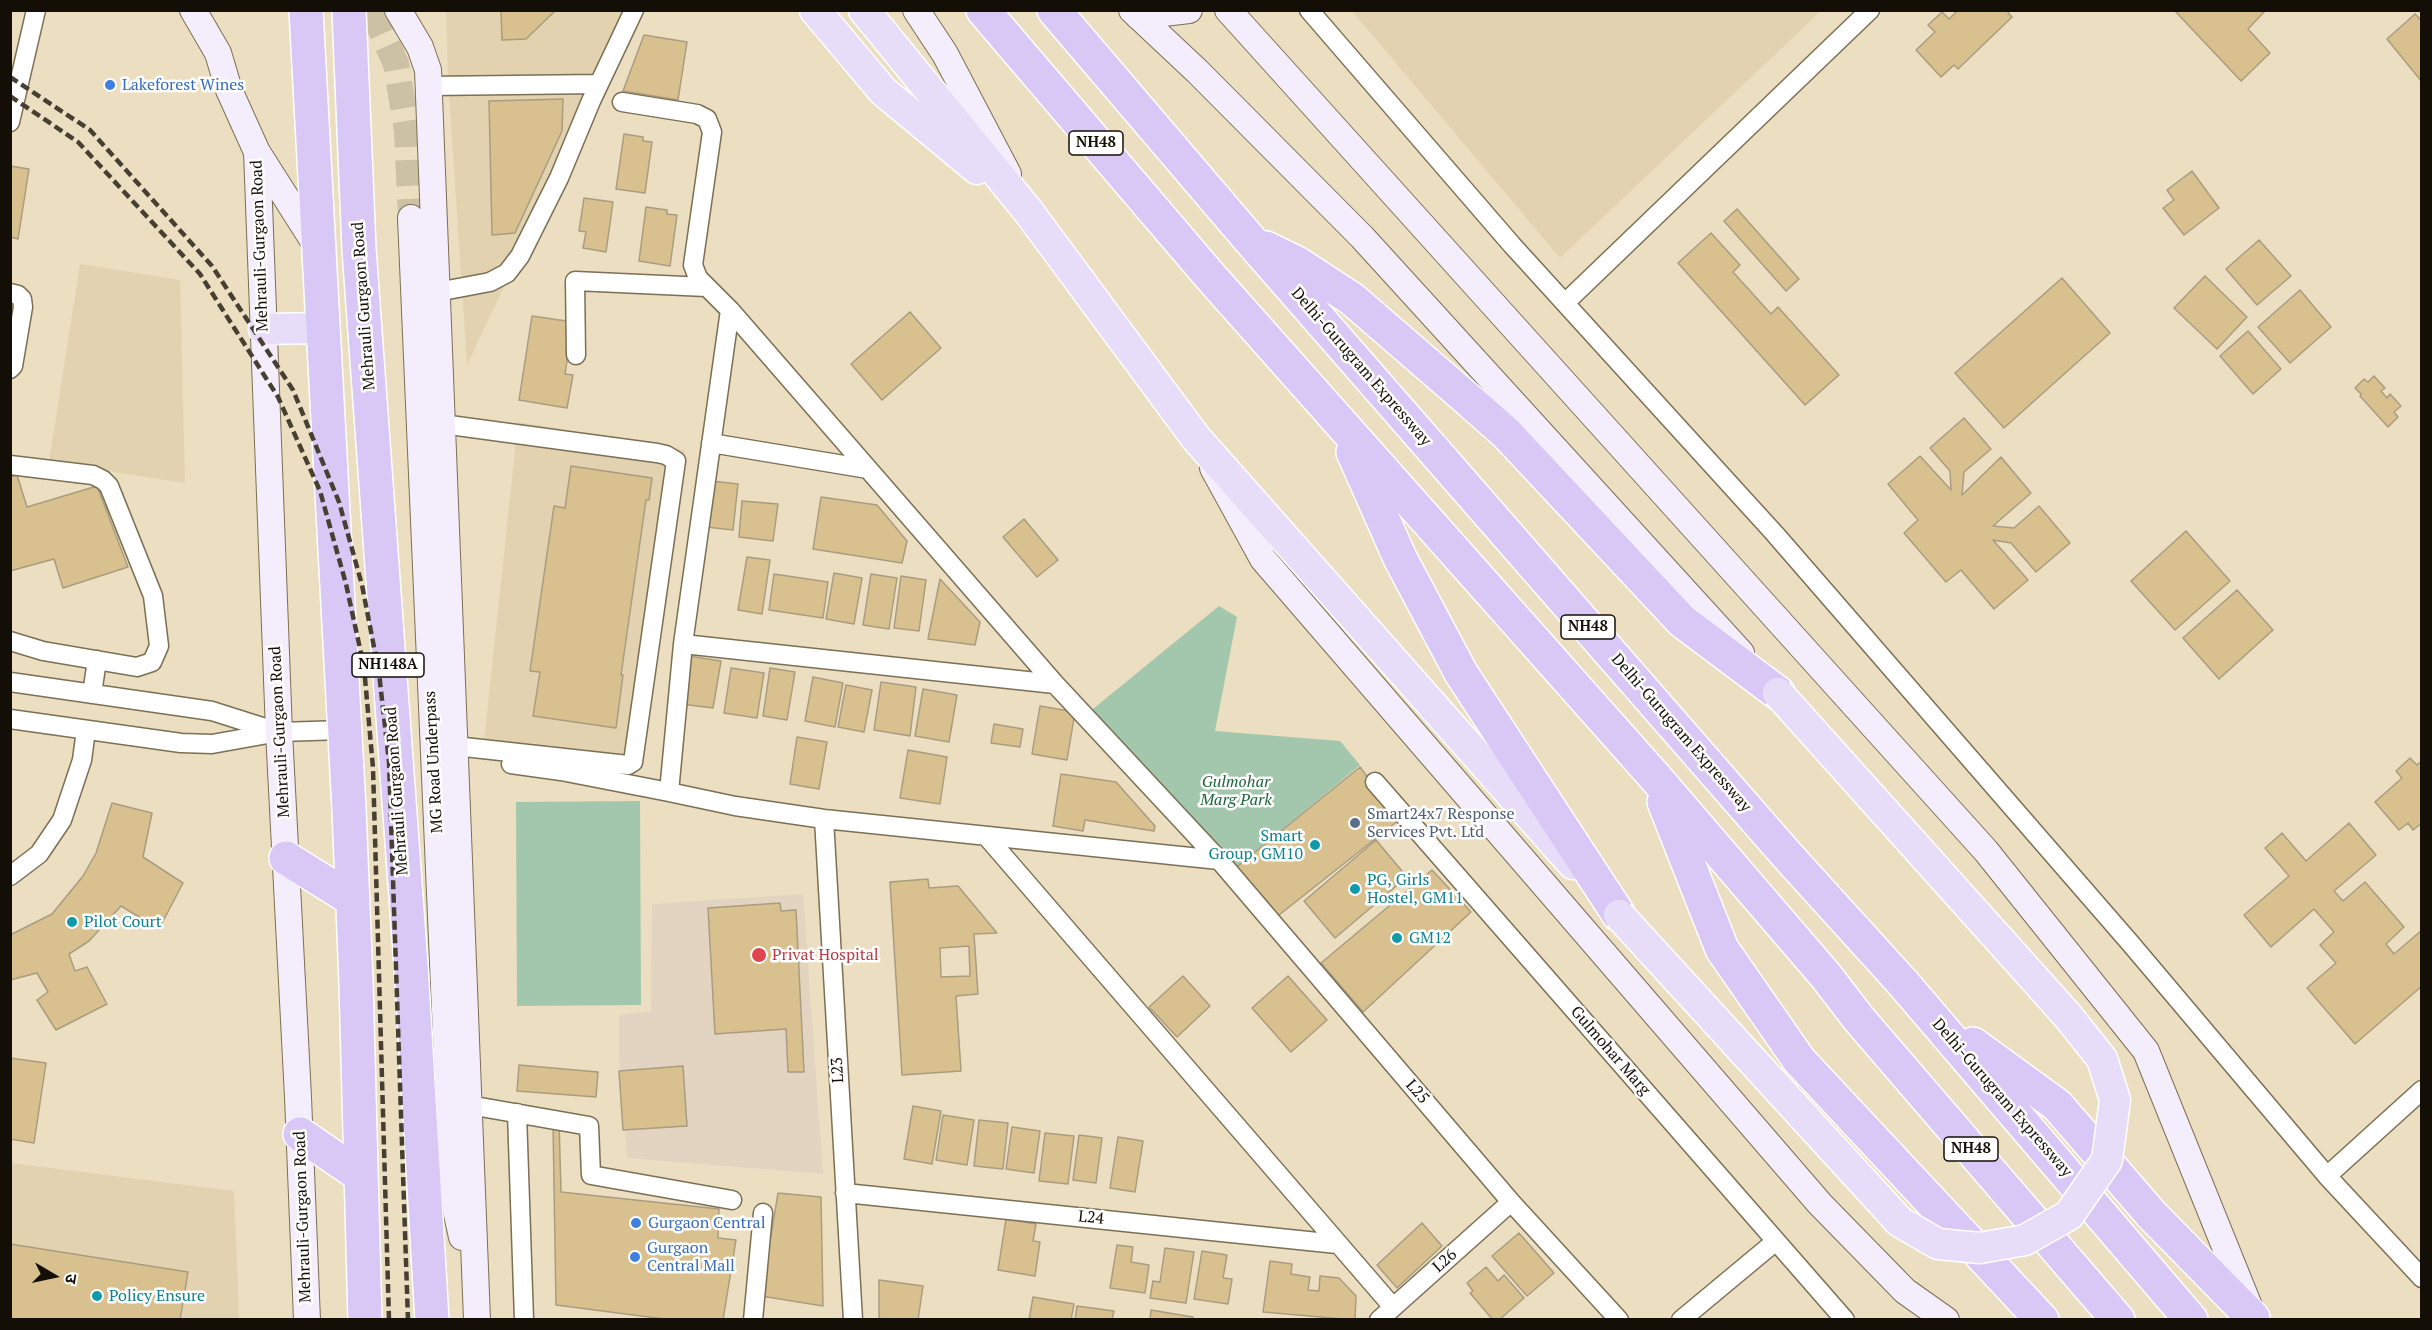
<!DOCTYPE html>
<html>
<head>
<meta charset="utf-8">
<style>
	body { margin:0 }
	#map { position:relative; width:2432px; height:1330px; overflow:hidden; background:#ecdfc1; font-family:"PT Serif","Noto Sans Devanagari",serif }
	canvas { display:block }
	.frame { position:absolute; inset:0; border:12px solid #140f06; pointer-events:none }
	.north { position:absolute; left:24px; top:1246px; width:60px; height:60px; -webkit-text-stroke:4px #fff; paint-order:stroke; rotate:99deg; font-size:16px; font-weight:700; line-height:24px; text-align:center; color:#140f06 }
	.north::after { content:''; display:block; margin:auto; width:21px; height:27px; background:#140f06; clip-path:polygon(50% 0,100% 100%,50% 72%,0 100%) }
</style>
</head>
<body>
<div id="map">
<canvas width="2432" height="1330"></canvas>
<div class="frame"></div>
<div class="north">उ</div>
</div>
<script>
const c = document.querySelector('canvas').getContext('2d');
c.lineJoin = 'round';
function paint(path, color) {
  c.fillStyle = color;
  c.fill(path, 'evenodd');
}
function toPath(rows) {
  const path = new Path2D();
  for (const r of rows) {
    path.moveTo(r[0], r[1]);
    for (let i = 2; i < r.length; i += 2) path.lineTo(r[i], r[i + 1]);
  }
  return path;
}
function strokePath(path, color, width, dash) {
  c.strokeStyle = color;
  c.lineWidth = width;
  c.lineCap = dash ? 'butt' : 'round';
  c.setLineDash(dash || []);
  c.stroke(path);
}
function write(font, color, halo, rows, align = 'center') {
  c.font = font + ' "PT Serif",serif';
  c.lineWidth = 5;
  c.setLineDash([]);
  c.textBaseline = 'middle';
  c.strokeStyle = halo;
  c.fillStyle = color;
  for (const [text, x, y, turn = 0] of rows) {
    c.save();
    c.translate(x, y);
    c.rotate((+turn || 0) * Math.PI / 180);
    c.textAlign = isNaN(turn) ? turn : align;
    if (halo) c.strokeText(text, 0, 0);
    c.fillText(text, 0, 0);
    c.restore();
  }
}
paint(toPath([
	[446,11,634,11,467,365,448,78],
	[1352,11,1821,11,1560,258],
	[80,264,180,280,185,483,49,462],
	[518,422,685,450,634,774,483,751],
	[11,1163,234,1191,239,1319,11,1320]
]), '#e3d2af');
paint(toPath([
	[803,894,823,1174,627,1158,619,1056,619,1015,651,1011,652,904]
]), '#e3d3c1');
paint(toPath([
	[1219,606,1237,617,1215,731,1340,741,1360,765,1233,870,1088,713],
	[640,801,641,1005,517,1006,516,802]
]), '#a3c7ac');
const building = toPath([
	[501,10,556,10,526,39,502,40,501,10],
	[1958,10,2011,10,2008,13,2012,17,1958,69,1954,65,1941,77,1916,50,1935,32,1928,25,1942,12,1949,19,1958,10],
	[2174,10,2266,10,2248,29,2270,53,2241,81,2174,10],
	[2415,14,2422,21,2422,82,2387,39,2415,14],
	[644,35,687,42,678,100,623,91,644,35],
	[563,99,562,131,515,233,492,235,489,101,563,99],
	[624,134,643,137,643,141,652,142,645,193,616,189,624,134],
	[10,166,29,169,18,239,10,237,10,166],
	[2192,171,2219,208,2184,235,2163,208,2174,200,2167,190,2192,171],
	[584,198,613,202,606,252,583,248,586,232,579,231,584,198],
	[646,207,667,210,667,214,677,215,670,266,639,261,646,207],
	[1737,209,1799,279,1786,291,1724,221,1737,209],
	[1711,233,1740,265,1733,272,1771,314,1778,307,1839,375,1805,405,1678,263,1711,233],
	[2259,240,2291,276,2257,305,2226,269,2259,240],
	[2205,276,2247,317,2217,349,2174,308,2205,276],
	[2062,278,2110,333,2004,428,1955,373,2062,278],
	[2300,290,2331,327,2290,363,2258,327,2300,290],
	[10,298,19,299,10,351,10,298],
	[910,312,941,348,882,400,851,364,910,312],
	[532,316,573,322,565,374,573,375,567,408,519,400,532,316],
	[2248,331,2281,369,2253,394,2220,356,2248,331],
	[2374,376,2385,388,2381,391,2387,398,2390,394,2401,406,2394,412,2398,417,2388,427,2360,396,2361,394,2355,388,2364,379,2368,382,2374,376],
	[1964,418,1991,449,1964,472,1962,495,2001,457,2031,493,1993,526,2014,528,2039,506,2070,543,2036,572,2011,543,1993,540,2028,580,1994,609,1961,570,1946,582,1904,533,1918,520,1888,484,1920,456,1951,490,1950,471,1930,448,1964,418],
	[571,466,652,478,649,500,646,500,621,675,623,675,616,728,533,716,540,672,530,671,554,506,565,508,571,466],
	[17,475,27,507,97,486,128,567,63,588,54,559,10,571,10,477,17,475],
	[712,481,738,484,733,530,706,527,712,481],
	[821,497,877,505,907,541,902,563,813,549,821,497],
	[742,501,778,504,773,541,739,537,742,501],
	[1024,519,1058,560,1037,577,1003,537,1024,519],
	[2186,531,2230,581,2175,630,2131,581,2186,531],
	[747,557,770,560,762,614,738,610,747,557],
	[834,573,862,578,854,624,826,619,834,573],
	[774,574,828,582,823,618,769,610,774,574],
	[871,574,897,578,889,629,863,625,871,574],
	[901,576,926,580,919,631,894,628,901,576],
	[940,579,980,622,975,645,928,639,940,579],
	[2237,590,2273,630,2219,679,2183,638,2237,590],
	[688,656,721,661,713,708,681,704,688,656],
	[731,668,764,673,757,718,724,713,731,668],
	[770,668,795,672,787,720,763,716,770,668],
	[813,677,843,683,835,727,805,721,813,677],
	[881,682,916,687,910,736,874,730,881,682],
	[846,685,872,690,864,732,838,727,846,685],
	[923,689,957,695,949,742,915,736,923,689],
	[1040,706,1075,712,1067,760,1032,754,1040,706],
	[994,724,1023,729,1020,747,991,743,994,724],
	[797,737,827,742,819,789,790,784,797,737],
	[908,750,947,757,940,804,900,798,908,750],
	[2410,758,2417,765,2422,761,2422,823,2413,830,2408,823,2399,830,2375,802,2402,778,2396,771,2410,758],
	[1360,767,1399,820,1274,919,1233,870,1360,767],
	[1061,774,1116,782,1155,826,1154,831,1085,820,1083,831,1053,826,1061,774],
	[112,803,152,813,143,857,183,883,159,929,121,906,89,941,69,954,75,971,87,967,107,1004,56,1030,37,1000,48,992,37,973,10,980,10,935,52,914,83,876,96,853,112,803],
	[2349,823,2376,855,2334,891,2343,901,2365,882,2404,927,2386,944,2394,954,2422,930,2422,986,2355,1044,2307,988,2336,963,2320,945,2334,932,2314,909,2271,947,2244,915,2289,876,2265,848,2282,833,2306,861,2349,823],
	[1376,840,1407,877,1335,938,1304,901,1376,840],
	[1432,870,1471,912,1363,1012,1321,963,1432,870],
	[928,879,929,888,958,886,997,933,974,934,978,994,956,996,961,1071,902,1075,890,882,928,879],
	[969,946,970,976,941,977,940,948,969,946],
	[780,903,781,911,796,910,804,1072,788,1072,786,1029,715,1034,708,908,780,903],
	[1183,976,1210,1006,1177,1037,1149,1007,1183,976],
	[1288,976,1327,1020,1291,1052,1252,1008,1288,976],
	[10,1058,46,1063,34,1143,10,1139,10,1058],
	[519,1065,598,1072,596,1097,517,1091,519,1065],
	[683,1066,687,1126,623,1130,619,1071,683,1066],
	[913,1106,941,1111,932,1164,904,1159,913,1106],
	[943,1115,974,1120,967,1165,936,1160,943,1115],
	[979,1120,1008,1123,1003,1169,974,1166,979,1120],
	[559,1121,561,1192,719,1209,718,1238,736,1240,723,1320,672,1320,556,1305,553,1124,559,1121],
	[1012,1127,1040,1131,1034,1173,1006,1169,1012,1127],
	[1045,1133,1074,1136,1068,1184,1039,1181,1045,1133],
	[1079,1135,1102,1138,1096,1183,1073,1180,1079,1135],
	[1118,1137,1143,1141,1135,1192,1110,1188,1118,1137],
	[778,1193,821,1197,823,1306,761,1296,778,1193],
	[1006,1219,1036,1224,1033,1241,1040,1242,1035,1276,998,1270,1006,1219],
	[1422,1223,1442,1246,1397,1288,1377,1265,1422,1223],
	[1519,1233,1554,1273,1527,1296,1492,1256,1519,1233],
	[10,1244,188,1272,180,1320,10,1320,10,1244],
	[1117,1245,1133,1247,1131,1262,1149,1265,1145,1293,1110,1288,1117,1245],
	[1165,1248,1194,1252,1186,1303,1150,1298,1153,1281,1160,1282,1165,1248],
	[1202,1251,1227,1255,1223,1278,1232,1279,1228,1304,1194,1299,1202,1251],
	[1270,1261,1292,1264,1291,1274,1310,1277,1308,1290,1319,1291,1320,1276,1339,1278,1356,1296,1355,1320,1263,1312,1270,1261],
	[1486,1267,1498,1281,1504,1275,1524,1298,1499,1320,1493,1320,1470,1293,1473,1291,1467,1283,1486,1267],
	[879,1280,923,1286,918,1320,879,1320,879,1280],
	[1033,1297,1074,1304,1071,1320,1029,1320,1033,1297],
	[1077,1306,1114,1311,1112,1320,1075,1320,1077,1306],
	[1151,1310,1193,1317,1192,1320,1150,1320,1151,1310]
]);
paint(building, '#d8c18e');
strokePath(building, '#a99c81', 1.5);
strokePath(toPath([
	[372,10,396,64,407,131,411,218]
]), '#ccc0a5', 26, [26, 13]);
const street = toPath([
	[1309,10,1512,245,1775,534,2131,944,2327,1176,2422,1278],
	[429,86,599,84],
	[622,102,697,114,707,119,712,132,693,265,698,278,730,310,683,644,669,792,735,806,824,819,1219,860],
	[10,122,36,10],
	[437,292,490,282,507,273,520,256,559,178,591,101,634,10],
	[10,293,18,295,22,299,23,307,13,366,10,369],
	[1566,302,1870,10],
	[730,310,1055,684,1219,860,1511,1202,1619,1320],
	[576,355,575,281,706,287],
	[442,424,657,453,666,455,676,461,633,762,628,765,455,746],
	[711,443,868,469],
	[10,465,93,475,103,480,109,486,153,596,159,646,152,662,137,667,43,651,10,641],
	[683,644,1055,684],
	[10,682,212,711,275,731],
	[92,694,97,660],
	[10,719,181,743,212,744,279,732,343,730],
	[511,764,561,771,669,792],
	[1375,782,1845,1320],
	[824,819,853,1320],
	[987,837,1393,1307],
	[10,876,39,854,62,820,82,760,86,730],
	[469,1105,589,1126,591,1175,732,1200],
	[517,1113,524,1320],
	[2327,1176,2422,1090],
	[845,1193,1337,1244],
	[753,1320,763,1213],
	[1379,1320,1511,1202],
	[1681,1320,1776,1241]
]);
const secondary = toPath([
	[193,10,218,53,229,90,257,152,318,248],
	[398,10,420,47,428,70,477,1320],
	[916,10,945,54,1008,174],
	[1132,10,1197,71,1362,237,1741,653],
	[1228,10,1986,851,2146,1051,2251,1311],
	[1138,16,1189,10],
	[257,152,279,732,298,1097,307,1320],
	[411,218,453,1196,462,1237],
	[1213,468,1263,559,1820,1204,1905,1291,1946,1320]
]);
const primary = toPath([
	[815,10,883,91,977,169],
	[864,10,1028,211,1196,438,1573,864],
	[264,329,322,328]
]);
const highway = toPath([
	[306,10,349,809,356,982,365,1320],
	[349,10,359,249,411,966,432,1320],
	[983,10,1210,276,1655,777,1826,976,1859,1019,2118,1320],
	[1054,10,1251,241,1786,854,1903,983,2191,1320],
	[1266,248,1297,263,1352,299,1464,396,1506,433,1682,621,1778,693],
	[1353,452,1400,558,1461,673,1619,915],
	[1664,802,1722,949,1799,1060,2042,1320],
	[286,858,353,900],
	[1973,1044,2057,1105,2151,1214,2253,1318],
	[300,1134,361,1176]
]);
strokePath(street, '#7b6f54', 21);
strokePath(secondary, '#7b6f54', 28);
strokePath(primary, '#fff', 33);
strokePath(highway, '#fff', 36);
strokePath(street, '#fff', 18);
strokePath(secondary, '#f4eefc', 26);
strokePath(primary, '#e8ddf9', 30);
strokePath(highway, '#d9c7f5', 33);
strokePath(toPath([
	[10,77,90,130,212,266,293,390,339,502,362,585,379,673,389,762,408,1320],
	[10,96,78,142,200,274,278,397,320,491,346,584,364,667,373,768,389,1320]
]), '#463f32', 4.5, [9, 4.5]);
const primaryBridge = toPath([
	[1619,915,1900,1222,1938,1244,1980,1248,2025,1240,2069,1215,2107,1160,2115,1100,2102,1059,2067,1015,1778,693]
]);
strokePath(primaryBridge, '#fff', 33, []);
strokePath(primaryBridge, '#e8ddf9', 30);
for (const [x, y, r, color] of [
	[110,85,6,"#3f7fe0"],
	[1355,823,6,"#5c6f8a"],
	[1315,845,6,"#0f9aa8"],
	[1355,889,6,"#0f9aa8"],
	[72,922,6,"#0f9aa8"],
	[1397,938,6,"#0f9aa8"],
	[759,955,8,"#e0444e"],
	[636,1223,6,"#3f7fe0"],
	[635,1257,6,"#3f7fe0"],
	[97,1296,6,"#0f9aa8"]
]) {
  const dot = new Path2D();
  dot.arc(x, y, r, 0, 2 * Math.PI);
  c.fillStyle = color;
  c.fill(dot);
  strokePath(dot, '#fff', 2);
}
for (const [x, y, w] of [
	[1096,143,54],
	[1588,627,54],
	[388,665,72],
	[1971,1149,54]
]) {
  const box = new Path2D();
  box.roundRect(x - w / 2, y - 12, w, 24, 4.5);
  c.fillStyle = '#fff';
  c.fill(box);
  strokePath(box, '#140f06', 1.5);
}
write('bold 15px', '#140f06', null, [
	["NH48",1096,143],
	["NH48",1588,627],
	["NH148A",388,665],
	["NH48",1971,1149]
]);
write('16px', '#366cbe', '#fff', [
	["Lakeforest Wines",122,85],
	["Gurgaon Central",648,1223],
	["Gurgaon",647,1248],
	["Central Mall",647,1266]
], 'left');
write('16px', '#140f06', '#fff', [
	["Mehrauli-Gurgaon Road",260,246,-92],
	["Mehrauli Gurgaon Road",364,306,-94],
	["Delhi-Gurugram Expressway",1361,367,49],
	["Mehrauli-Gurgaon Road",280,732,-93],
	["Delhi-Gurugram Expressway",1681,733,49],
	["MG Road Underpass",434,762,-93],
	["Mehrauli Gurgaon Road",397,791,-94],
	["Gulmohar Marg",1610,1051,49],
	["L23",838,1070,-93],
	["L25",1417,1092,49],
	["Delhi-Gurugram Expressway",2002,1098,49],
	["Mehrauli-Gurgaon Road",303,1217,-92],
	["L24",1091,1218,6],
	["L26",1445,1261,-42]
]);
write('italic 16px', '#1c663a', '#fff', [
	["Gulmohar",1236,782],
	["Marg Park",1236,800]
]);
write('16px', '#4e5e75', '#fff', [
	["Smart24x7 Response",1367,814],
	["Services Pvt. Ltd",1367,832]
], 'left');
write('16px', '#0d838f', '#fff', [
	["Smart",1303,836,"right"],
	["Group, GM10",1303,854,"right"],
	["PG, Girls",1367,880],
	["Hostel, GM11",1367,898],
	["Pilot Court",84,922],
	["GM12",1409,938],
	["Policy Ensure",109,1296]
], 'left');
write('16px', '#be3a42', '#fff', [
	["Privat Hospital",772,955]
], 'left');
</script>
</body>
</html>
